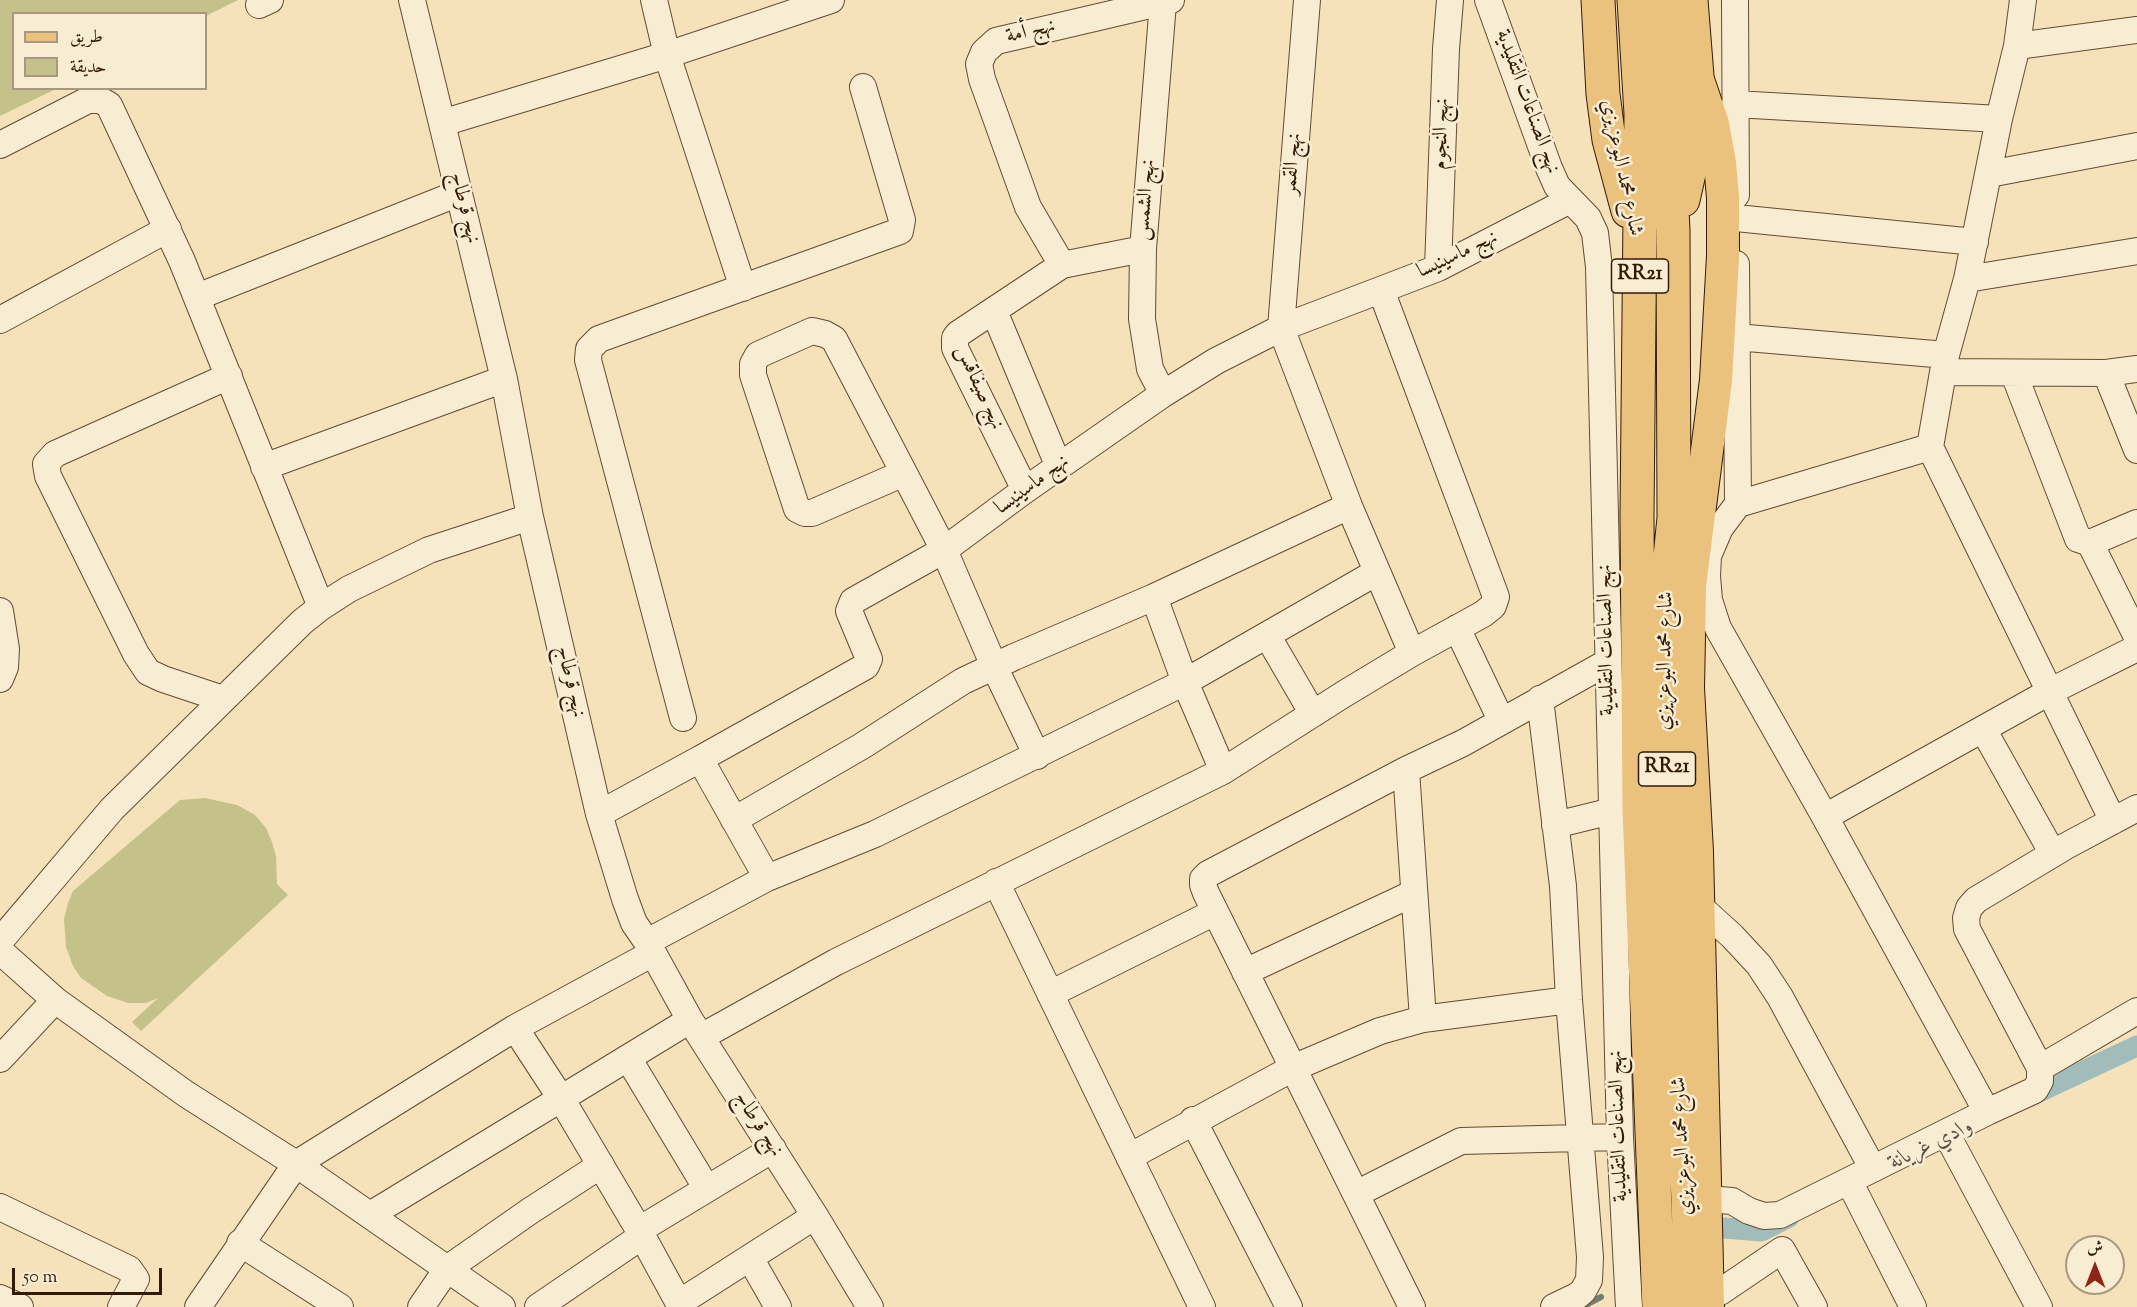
<!DOCTYPE html>
<html>
<head>
<meta charset="utf-8">
<style>
	body { margin:0 }
	#map { position:relative; width:2137px; height:1307px; overflow:hidden; background:#f5e2ba; font-family:"Sorts Mill Goudy",Amiri,serif }
	canvas { display:block }
	.legend { position:absolute; left:12px; top:12px; width:195px; height:78px; box-sizing:border-box; background:#f8ecd2; border:2px solid #a89881; margin:0; padding:8px 10px; list-style:none; font-size:18px; color:#311a08 }
	.legend li { display:flex; align-items:center; gap:12px; height:30px }
	.legend b { width:30px; border:2px solid #a89881 }
	.north { position:absolute; left:2065px; top:1235px; width:60px; height:60px; box-sizing:border-box; background:#f8ecd2; border:2px solid #a89881; border-radius:50%; rotate:0deg; font-size:16px; font-weight:700; line-height:24px; text-align:center; color:#311a08 }
	.north::after { content:''; display:block; margin:auto; width:21px; height:27px; background:#8f2418; clip-path:polygon(50% 0,100% 100%,50% 72%,0 100%) }
	.scale { position:absolute; left:12px; top:1268px; width:150px; height:27px; box-sizing:border-box; border:3px solid #311a08; border-top:0; padding-left:8px; font-size:18px; line-height:21px; white-space:nowrap; color:#311a08; -webkit-text-stroke:4px #f8ecd2; paint-order:stroke }
</style>
</head>
<body>
<div id="map">
<canvas width="2137" height="1307"></canvas>
<ul class="legend">
<li><b style="height:8px;background:#eac17d"></b>طريق</li>
<li><b style="height:16px;background:#c4c18a"></b>حديقة</li>
</ul>
<div class="north">ش</div>
<div class="scale">50 m</div>
</div>
<script>
const c = document.querySelector('canvas').getContext('2d');
c.lineJoin = 'round';
function paint(path, color) {
  c.fillStyle = color;
  c.fill(path, 'evenodd');
}
function toPath(rows) {
  const path = new Path2D();
  for (const r of rows) {
    path.moveTo(r[0], r[1]);
    for (let i = 2; i < r.length; i += 2) path.lineTo(r[i], r[i + 1]);
  }
  return path;
}
function strokePath(path, color, width, dash) {
  c.strokeStyle = color;
  c.lineWidth = width;
  c.lineCap = dash ? 'butt' : 'round';
  c.setLineDash(dash || []);
  c.stroke(path);
}
function write(font, color, halo, rows, align = 'center') {
  c.font = font + ' "Sorts Mill Goudy",Amiri,serif';
  c.lineWidth = 5;
  c.setLineDash([]);
  c.textBaseline = 'middle';
  c.strokeStyle = halo;
  c.fillStyle = color;
  for (const [text, x, y, turn = 0] of rows) {
    c.save();
    c.translate(x, y);
    c.rotate((+turn || 0) * Math.PI / 180);
    c.textAlign = isNaN(turn) ? turn : align;
    if (halo) c.strokeText(text, 0, 0);
    c.fillText(text, 0, 0);
    c.restore();
  }
}
paint(toPath([
	[0,0,238,0,206,16,206,14,14,14,14,88,56,89,0,116],
	[205,798,237,805,255,815,266,828,272,842,276,856,277,884,288,895,141,1031,132,1022,158,998,146,1003,128,1003,107,996,81,978,73,966,66,947,64,919,68,903,73,891,180,800]
]), '#c4c18a');
strokePath(toPath([
	[1582,1307,1601,1297]
]), '#757b73', 6);
strokePath(toPath([
	[2026,1098,2137,1046],
	[1724,1228,1761,1231,1789,1217]
]), '#a2bbbb', 21);
const minor = toPath([
	[412,0,504,379,530,517,599,814,625,899,634,923,647,942,690,1020,815,1216,870,1307],
	[654,0,667,55,743,288],
	[1307,0,1281,328,1349,506,1412,653],
	[1488,0,1549,168,1557,186,1588,218,1595,233,1599,267,1620,1137,1629,1307],
	[1735,0,1736,195],
	[1163,3,1143,249,1142,319,1150,369,1163,394],
	[259,5,270,0],
	[2017,46,2137,30],
	[1735,104,1999,119],
	[442,123,667,55,831,0],
	[0,145,88,100,100,100,109,105,182,261,321,607],
	[1989,174,2137,146],
	[1736,218,1975,242],
	[1143,249,1062,265,1028,207,982,79,979,64,984,52,996,41,1171,0],
	[1736,264,1738,504,1720,528,1708,556,1707,576,1709,600,1718,628,1825,817,1987,1112,2035,1090,2040,1081,2040,1068],
	[1438,268,1446,49,1450,0],
	[1967,279,2137,251],
	[197,297,459,193],
	[994,311,1059,467],
	[0,320,168,229],
	[1736,337,1946,355],
	[1944,372,2106,373,2137,369],
	[2106,373,2137,450],
	[2014,374,2078,539,2090,543,2137,523],
	[1930,447,2113,821],
	[264,467,504,379],
	[904,473,812,513,805,513,797,509,753,375,753,364,758,355,812,331,825,334,834,339,904,473,944,550,994,666,1037,756],
	[1025,490,955,348,955,338,958,334,1062,265],
	[1738,504,1930,447,1946,355,1967,279,1999,119,2017,46,2023,0],
	[2090,543,2137,637],
	[0,611,6,649,5,667,0,679],
	[1457,628,1501,720],
	[1267,635,1313,714],
	[223,699,163,679,148,672,136,654,48,476,46,464,55,454,229,376],
	[1540,699,1563,886,1569,1000,1590,1257,1589,1280,1583,1291,1577,1296,1554,1307],
	[683,718,588,360,589,349,599,339,900,231,902,220,863,87],
	[1983,729,2053,854],
	[1406,770,1423,1019],
	[1223,771,1185,682,1377,572],
	[2137,808,2066,846,1976,900,1969,908,1966,918,1967,929,2040,1068,2137,1011],
	[599,814,700,759],
	[1825,817,2051,691,2137,648],
	[734,820,862,746,963,681,1014,657,1154,597],
	[1555,825,1612,811],
	[767,878,700,759,866,666,869,659,849,611,853,601,944,550,1025,490,1163,394,1216,361,1281,328,1438,268,1570,200],
	[996,882,1202,1307],
	[1689,897,1732,936,1759,965,1780,997,1873,1169],
	[0,941,112,809,302,622,321,607,349,589,429,550,530,517],
	[647,942,767,878,875,834,1185,682,1154,597,1349,506],
	[0,951,55,1000],
	[1245,972,1414,893],
	[1050,994,1215,912],
	[515,1028,562,1100,639,1230,681,1307],
	[701,1037,836,962,1223,771,1344,694,1412,653,1483,614,1493,606,1496,597,1492,586,1381,290],
	[628,1058,707,1189],
	[0,1059,55,1000,186,1094,296,1164,502,1307],
	[1193,1120,1289,1307],
	[1946,1133,2039,1307],
	[1129,1157,1293,1068,1380,1031,1423,1019,1569,1000],
	[1849,1181,1913,1307],
	[1356,1194,1461,1141,1620,1137],
	[1707,1199,1732,1201,1749,1211,1764,1216,1780,1215,1987,1112],
	[0,1207,129,1269,136,1279,121,1307],
	[370,1215,690,1020],
	[639,1230,773,1149],
	[240,1243,340,1307],
	[750,1258,778,1307],
	[1720,1292,1782,1250,1814,1307],
	[0,1298,20,1307],
	[679,1303,815,1216],
	[198,1307,296,1164,515,1028,653,953],
	[421,1307,447,1269,530,1211,601,1165],
	[538,1307,642,1236],
	[1412,1307,1206,893,1203,885,1203,879,1208,874,1406,770,1463,743,1608,662]
]);
const major = toPath([
	[1699,83,1713,124,1720,163,1723,198,1723,256,1716,380,1690,585,1688,688,1697,852,1708,1307]
]);
const highway = toPath([
	[1598,0,1603,94,1609,140,1628,211],
	[1634,0,1641,114,1637,515,1639,809,1659,1307],
	[1662,0,1673,230,1674,518,1665,606,1665,700,1668,804,1675,885,1680,1071,1688,1198,1691,1307],
	[1683,200,1696,142,1697,76,1691,0]
]);
strokePath(minor, '#624c34', 28);
strokePath(major, '#311a08', 34);
strokePath(highway, '#311a08', 35);
strokePath(minor, '#f8ecd2', 26);
strokePath(major, '#eac17d', 32);
strokePath(highway, '#eac17d', 33);
for (const [x, y, w] of [
	[1640,276,57],
	[1667,769,57]
]) {
  const box = new Path2D();
  box.roundRect(x - w / 2, y - 17, w, 34, 4.5);
  c.fillStyle = '#f8ecd2';
  c.fill(box);
  strokePath(box, '#311a08', 1.5);
}
write('bold 20px', '#311a08', null, [
	["RR21",1640,276],
	["RR21",1667,769]
]);
write('21px', '#311a08', '#f8ecd2', [
	["نهج أمة",1031,33,-13],
	["نهج الصناعات التقليدية",1526,102,70],
	["نهج النجوم",1443,134,-88],
	["نهج القمر",1294,164,-85],
	["شارع محمد البوعزيزي",1620,168,78],
	["نهج الشمس",1147,200,-85],
	["نهج قرطاج",463,208,76],
	["نهج ماسينيسا",1458,256,-25],
	["نهج صيفاقس",978,388,66],
	["نهج ماسينيسا",1033,486,-36],
	["نهج الصناعات التقليدية",1608,640,-91],
	["شارع محمد البوعزيزي",1667,661,-89],
	["نهج قرطاج",569,682,77],
	["نهج قرطاج",757,1125,57],
	["نهج الصناعات التقليدية",1620,1126,-92],
	["شارع محمد البوعزيزي",1684,1146,-93]
]);
write('italic 22px', '#595247', '#f8ecd2', [
	["وادي غريانة",1932,1146,-26]
]);
</script>
</body>
</html>
